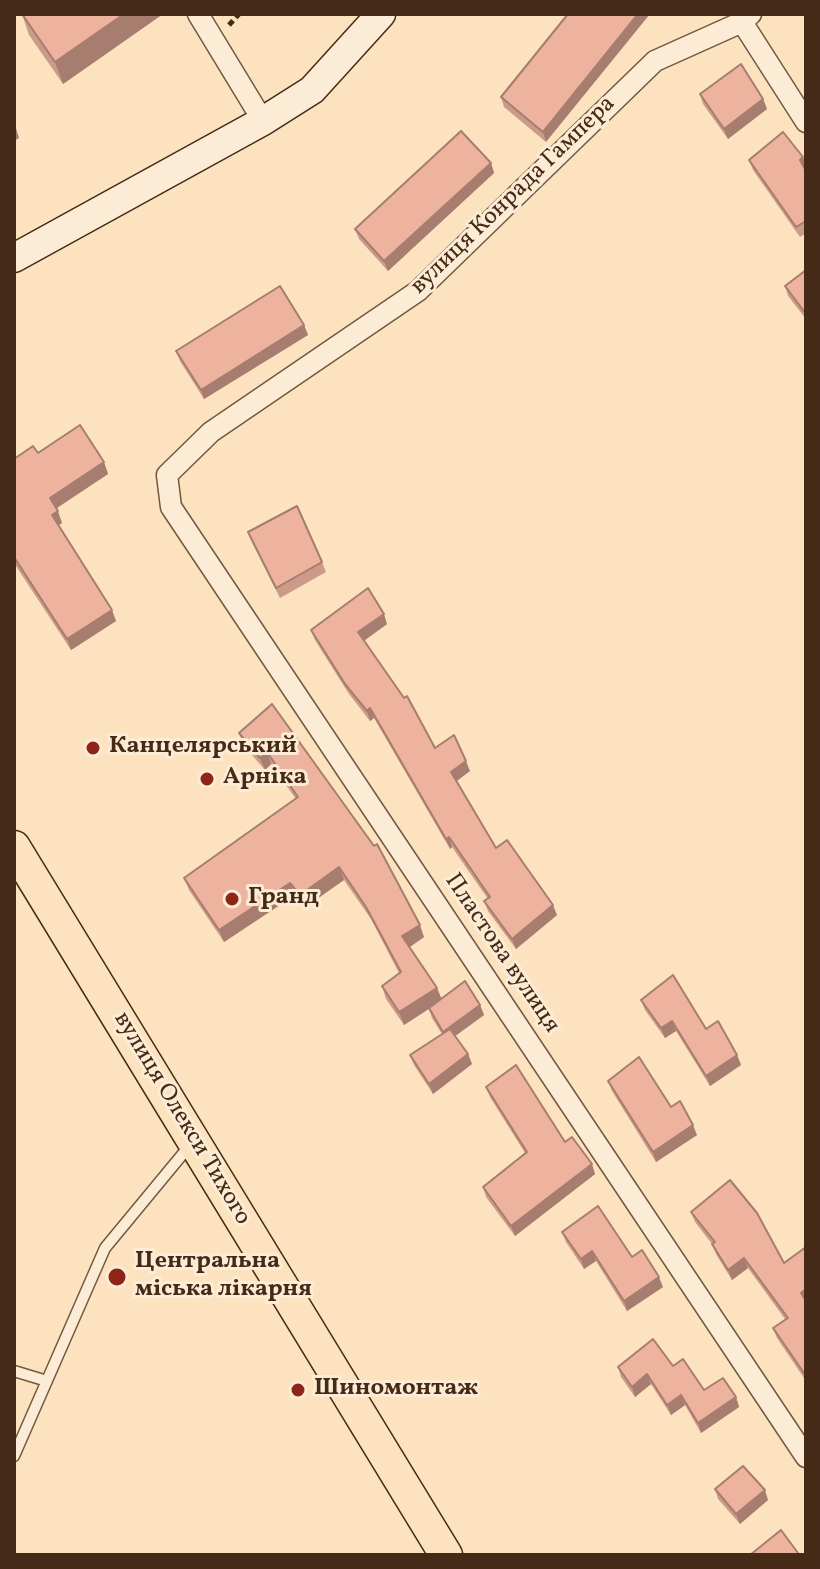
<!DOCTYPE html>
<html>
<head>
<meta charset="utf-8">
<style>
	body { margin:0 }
	#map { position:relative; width:820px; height:1569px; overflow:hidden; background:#fce2be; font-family:Vollkorn,serif }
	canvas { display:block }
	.frame { position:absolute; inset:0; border:16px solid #452a17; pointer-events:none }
</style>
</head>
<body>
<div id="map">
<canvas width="820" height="1569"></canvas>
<div class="frame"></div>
</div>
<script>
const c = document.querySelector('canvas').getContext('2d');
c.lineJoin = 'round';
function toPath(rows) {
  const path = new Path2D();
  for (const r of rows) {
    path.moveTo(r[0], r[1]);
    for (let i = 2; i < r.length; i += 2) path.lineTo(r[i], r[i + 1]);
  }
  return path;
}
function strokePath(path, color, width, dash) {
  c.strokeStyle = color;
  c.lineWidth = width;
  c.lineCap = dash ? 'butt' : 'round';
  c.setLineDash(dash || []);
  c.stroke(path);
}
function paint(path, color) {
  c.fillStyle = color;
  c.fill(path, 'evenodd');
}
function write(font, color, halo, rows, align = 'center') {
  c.font = font + ' Vollkorn,serif';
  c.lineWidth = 6;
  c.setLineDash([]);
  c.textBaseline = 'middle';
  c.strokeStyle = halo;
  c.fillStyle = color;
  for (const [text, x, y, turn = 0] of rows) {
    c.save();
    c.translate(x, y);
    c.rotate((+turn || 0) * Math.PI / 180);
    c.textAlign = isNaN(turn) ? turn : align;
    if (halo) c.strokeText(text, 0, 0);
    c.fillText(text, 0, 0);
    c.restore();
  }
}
const lane = toPath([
	[14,1371,47,1381],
	[14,1456,105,1248,191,1144]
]);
const street = toPath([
	[198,14,263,121],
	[751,14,742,22,655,61,418,291,211,432,167,475,171,507,806,1457],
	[742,22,806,122]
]);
const secondary = toPath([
	[14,258,263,121,312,90,381,14]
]);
const primary = toPath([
	[14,847,446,1555]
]);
strokePath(lane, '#735841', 13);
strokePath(street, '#735841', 23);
strokePath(secondary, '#452a17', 31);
strokePath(primary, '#452a17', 35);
strokePath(toPath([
	[229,25,239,14]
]), '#452a17', 5, [6, 4]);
strokePath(lane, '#fdecd5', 10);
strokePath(street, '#fdecd5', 20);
strokePath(secondary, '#fdecd5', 28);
strokePath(primary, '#fce2be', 32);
paint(toPath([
	[22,14,163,14,63,84,29,35],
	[568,14,546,142,504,107,501,97],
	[700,94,763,99,767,109,728,139,703,104],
	[749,160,805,169,806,171,806,233,800,237,753,170],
	[491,163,494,173,388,271,359,239,355,229],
	[806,270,806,319,788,296,785,286],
	[304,325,308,335,204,399,180,361,176,351],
	[38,453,104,462,108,474,56,508,62,523,58,525,116,621,71,650,14,563,14,459],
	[248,532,322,562,326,572,280,598,252,542],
	[387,624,364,641,435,748,470,771,457,781,496,848,557,915,516,949,488,911,484,901,488,899,452,847,450,849,374,718,370,721,349,694,315,640,311,630],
	[272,704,424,937,409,947,437,988,441,998,480,1005,484,1015,455,1036,468,1054,472,1064,433,1094,414,1065,410,1055,442,1034,432,1018,429,1009,404,1025,386,999,382,986,399,973,371,919,344,880,304,908,295,895,224,942,189,890,184,878,296,799,271,764,265,770,244,746,239,733],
	[641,1000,706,1029,737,1055,741,1065,710,1086,676,1031,665,1038,645,1010],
	[608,1081,671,1107,697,1135,656,1162,612,1091],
	[486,1087,565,1142,595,1174,515,1236,486,1197,483,1187,525,1153,490,1097],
	[691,1212,784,1263,806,1247,806,1381,777,1338,773,1328,785,1319,748,1268,732,1280,716,1254,712,1244,695,1222],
	[562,1232,632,1257,663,1287,627,1311,596,1261,584,1269,566,1242],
	[673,1366,704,1390,736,1397,739,1407,701,1433,685,1405,671,1415,651,1384,635,1397,621,1377,618,1367],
	[715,1489,768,1500,740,1524,718,1499]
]), '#cc9a89');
paint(toPath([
	[124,14,163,14,63,84,55,62],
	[638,14,650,14,546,142,543,132],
	[763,99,767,109,728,139,724,129],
	[15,125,19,138,14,141,14,126],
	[803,157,806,165,806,168,803,170,800,160],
	[491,163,494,173,388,271,384,261],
	[304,325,308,335,204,399,201,390],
	[104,462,108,474,54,510,50,498],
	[58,511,62,523,56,527,52,515],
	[112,610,116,621,71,650,67,639],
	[384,614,387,624,362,642,358,632],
	[370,708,374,718,370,721,367,711],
	[267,752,271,764,265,770,260,758],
	[466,761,470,771,455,782,451,772],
	[449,837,452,847,450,849,446,839],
	[339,867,344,880,304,908,300,895],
	[290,883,295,895,224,942,219,930],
	[553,905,557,915,516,949,512,939],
	[420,925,424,937,407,949,402,936],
	[437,988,442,1000,404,1025,399,1012],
	[480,1005,484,1015,447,1042,443,1032],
	[672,1021,676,1031,665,1038,661,1028],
	[468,1054,472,1064,433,1094,429,1084],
	[737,1055,741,1065,710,1086,706,1076],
	[693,1125,697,1135,656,1162,653,1152],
	[592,1164,595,1174,515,1236,511,1226],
	[592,1251,596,1261,584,1269,581,1259],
	[744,1258,748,1268,732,1280,728,1270],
	[659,1277,663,1287,627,1311,624,1301],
	[806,1289,806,1302,801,1293],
	[647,1374,651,1384,635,1397,632,1387],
	[681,1395,685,1405,671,1415,667,1405],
	[736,1397,739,1407,701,1433,698,1423],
	[765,1490,768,1500,740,1524,736,1514]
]), '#a67d6f');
const building = toPath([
	[22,14,124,14,55,62,22,14],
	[568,14,638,14,543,132,501,97,568,14],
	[741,64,763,99,724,129,700,94,741,64],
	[461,131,491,163,384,261,355,229,461,131],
	[783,132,803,157,800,160,806,171,806,221,796,227,749,160,783,132],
	[806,270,806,314,785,286,806,270],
	[280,286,304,325,201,390,176,351,280,286],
	[80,425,104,462,50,498,58,511,52,515,112,610,67,639,14,557,14,459,33,446,38,453,80,425],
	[297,506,322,562,276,588,248,532,297,506],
	[368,588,384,614,358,632,404,698,407,696,435,748,454,735,466,761,451,772,496,848,507,840,553,905,512,939,484,901,490,897,449,837,446,839,370,708,367,711,345,684,311,630,368,588],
	[272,704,374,846,377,844,420,925,402,936,437,988,399,1012,382,986,401,972,366,907,339,867,300,895,290,883,219,930,184,878,298,797,267,752,260,758,239,733,272,704],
	[673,975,706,1029,718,1021,737,1055,706,1076,672,1021,661,1028,641,1000,673,975],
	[465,981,480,1005,443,1032,429,1008,465,981],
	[450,1029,468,1054,429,1084,410,1055,450,1029],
	[639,1057,671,1107,680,1101,693,1125,653,1152,608,1081,639,1057],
	[516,1065,565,1142,572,1137,592,1164,511,1226,483,1187,527,1152,486,1087,516,1065],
	[730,1180,757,1213,784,1263,806,1247,806,1289,801,1293,806,1301,806,1371,804,1373,773,1328,788,1318,744,1258,728,1270,712,1244,715,1242,691,1212,730,1180],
	[598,1206,632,1257,642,1250,659,1277,624,1301,592,1251,581,1259,562,1232,598,1206],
	[653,1339,673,1366,683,1359,704,1390,723,1378,736,1397,698,1423,681,1395,667,1405,647,1374,632,1387,618,1367,653,1339],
	[743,1466,765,1490,736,1514,715,1489,743,1466],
	[781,1530,798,1553,796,1555,750,1555,781,1530]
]);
paint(building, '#edb39f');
strokePath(building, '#a67d6f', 2);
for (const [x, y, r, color] of [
	[93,748,8,"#8f2418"],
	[207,779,8,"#8f2418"],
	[232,899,8,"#8f2418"],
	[117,1277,10,"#8f2418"],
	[298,1390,8,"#8f2418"]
]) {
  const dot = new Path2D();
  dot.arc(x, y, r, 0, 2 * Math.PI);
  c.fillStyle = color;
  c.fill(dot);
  strokePath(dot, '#fdecd5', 3);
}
write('24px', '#452a17', '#fdecd5', [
	["вулиця Конрада Гампера",514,196,-44],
	["Пластова вулиця",501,954,56],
	["вулиця Олекси Тихого",181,1119,59]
]);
write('bold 24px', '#452a17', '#fdecd5', [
	["Канцелярський",109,748],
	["Арніка",223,779],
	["Гранд",248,899],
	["Центральна",135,1263],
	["міська лікарня",135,1291],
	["Шиномонтаж",314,1390]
], 'left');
</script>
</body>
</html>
